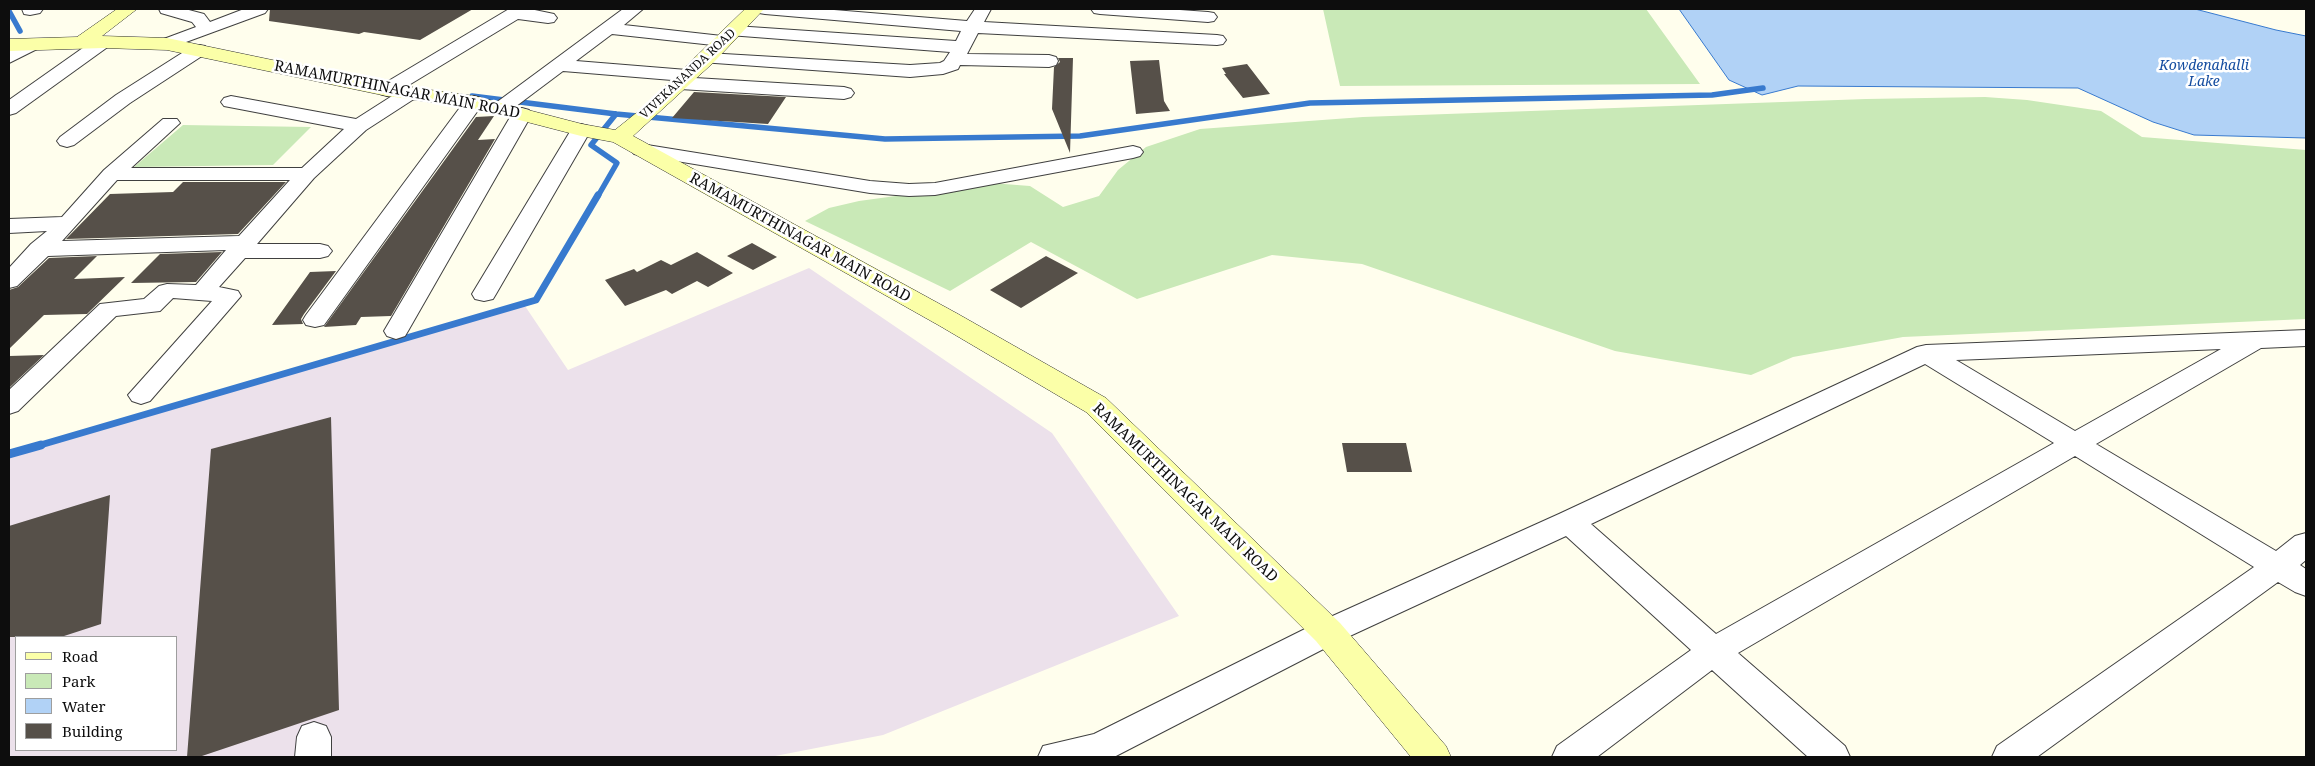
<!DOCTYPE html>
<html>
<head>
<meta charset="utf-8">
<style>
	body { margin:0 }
	#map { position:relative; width:2315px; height:766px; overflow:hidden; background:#fffeed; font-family:"Noto Serif",serif }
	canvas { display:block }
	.frame { position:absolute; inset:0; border:10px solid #0d0d0d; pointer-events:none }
	.legend { position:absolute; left:15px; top:636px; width:162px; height:115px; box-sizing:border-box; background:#fff; border:1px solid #9e9e9e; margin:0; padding:6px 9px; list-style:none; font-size:15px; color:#0d0d0d }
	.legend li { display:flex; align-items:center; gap:10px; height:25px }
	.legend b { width:25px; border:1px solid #9e9e9e }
</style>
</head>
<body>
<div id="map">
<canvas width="2315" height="766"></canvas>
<div class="frame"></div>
<ul class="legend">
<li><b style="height:6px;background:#fbffa8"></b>Road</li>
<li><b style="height:14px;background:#c9e9b7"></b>Park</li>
<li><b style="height:14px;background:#b1d2f6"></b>Water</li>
<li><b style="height:14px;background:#565049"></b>Building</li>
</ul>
</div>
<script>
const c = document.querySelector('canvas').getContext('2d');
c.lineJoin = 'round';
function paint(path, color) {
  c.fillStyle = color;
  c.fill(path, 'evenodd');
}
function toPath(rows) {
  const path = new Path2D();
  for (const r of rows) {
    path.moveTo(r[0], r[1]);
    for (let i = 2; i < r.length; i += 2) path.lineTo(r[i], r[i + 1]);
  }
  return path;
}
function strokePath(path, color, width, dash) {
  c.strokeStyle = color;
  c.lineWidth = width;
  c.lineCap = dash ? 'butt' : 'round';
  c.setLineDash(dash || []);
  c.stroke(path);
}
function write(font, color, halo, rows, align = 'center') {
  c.font = font + ' "Noto Serif",serif';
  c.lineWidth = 5;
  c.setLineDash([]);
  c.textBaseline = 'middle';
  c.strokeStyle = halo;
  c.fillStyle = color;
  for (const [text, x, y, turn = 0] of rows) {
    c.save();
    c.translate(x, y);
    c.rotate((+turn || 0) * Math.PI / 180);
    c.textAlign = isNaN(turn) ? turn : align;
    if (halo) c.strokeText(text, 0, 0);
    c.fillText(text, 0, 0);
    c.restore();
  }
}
paint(toPath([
	[809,268,1052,433,1179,616,883,735,770,757,9,757,9,451,525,306,568,370],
	[16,637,176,637,176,750,16,750]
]), '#ece1eb');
paint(toPath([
	[1323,9,1646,9,1700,84,1340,86],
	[1985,97,2027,100,2101,111,2142,137,2306,150,2306,319,1903,337,1793,357,1751,375,1615,351,1362,264,1272,255,1137,299,1031,242,950,291,805,221,829,208,859,201,991,183,1030,186,1063,207,1099,196,1118,170,1146,147,1200,129,1363,117,1866,99],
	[183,125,311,127,273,165,134,167]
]), '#c9e9b7');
const water = toPath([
	[1679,9,2195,9,2276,30,2306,36,2306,138,2194,135,2153,122,2078,88,1798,86,1762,95,1729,80,1679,9]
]);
paint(water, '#b1d2f6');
strokePath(water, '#387ace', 1);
strokePath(toPath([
	[9,11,20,31],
	[472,96,616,114,885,139,1080,136,1310,103,1712,95,1763,88],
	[598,196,617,163,591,145,616,114]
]), '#387ace', 5.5);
strokePath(toPath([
	[37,446,536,300,598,195]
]), '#387ace', 7);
strokePath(toPath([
	[9,454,41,445]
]), '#387ace', 9);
paint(toPath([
	[270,9,473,9,420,40,364,32,359,34,269,21],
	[1058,58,1073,58,1070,153,1052,109,1054,67,1060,62],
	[1159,60,1164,101,1170,111,1136,114,1130,61],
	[1247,64,1270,94,1243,98,1224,74,1226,74,1222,68],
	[694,92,786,97,768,124,672,118],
	[494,116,478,140,495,139,391,316,361,317,356,325,324,327,476,117],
	[183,182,286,182,238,234,66,239,110,194,173,192],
	[752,243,777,257,753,270,727,256],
	[222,252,196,282,131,283,160,254],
	[697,252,733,273,708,287,697,281,672,294,666,290,625,306,605,280,634,269,637,272,661,260,671,265],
	[97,256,74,279,125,277,87,314,44,315,9,349,9,290,18,287,49,258],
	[1046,256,1078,273,1021,308,990,290],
	[336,271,304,314,301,319,303,324,272,325,310,272],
	[44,355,9,388,9,356],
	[331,417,339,710,199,757,187,757,211,449],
	[1342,443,1406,443,1412,472,1347,472],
	[110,495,101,624,61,637,9,637,9,526]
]), '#565049');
const street = toPath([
	[22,9,43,9,40,13,30,15,24,14,22,9],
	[159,9,185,9,204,14,210,22,244,9,268,9,265,13,167,49,161,48,158,44,161,40,196,27,192,22,161,13,159,9],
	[509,9,530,9,554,14,557,18,554,22,548,23,518,19,394,94,387,96,380,94,377,90,380,86,509,9],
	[623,9,643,9,624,25,722,36,728,37,731,41,728,45,722,46,612,34,576,61,687,70,694,72,696,76,695,78,844,87,851,89,854,93,851,97,844,99,680,89,673,87,671,83,672,80,563,71,507,113,493,113,490,109,493,105,623,9],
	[756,9,822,9,967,21,975,9,991,9,984,22,1217,35,1223,36,1226,40,1223,44,1217,45,978,33,967,54,1049,55,1056,57,1058,61,1056,65,1049,67,960,65,958,69,943,74,910,77,701,62,698,58,701,54,707,53,910,65,940,63,944,61,950,52,729,35,726,31,729,27,735,26,956,41,961,31,765,14,759,13,756,9],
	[1091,9,1166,9,1208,12,1214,13,1217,17,1214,21,1208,22,1100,14,1094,13,1091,9],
	[103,37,109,38,112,42,109,46,16,113,9,115,9,100,97,38,103,37],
	[31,40,37,41,40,45,37,49,9,63,9,50,31,40],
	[199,45,205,46,208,50,205,54,130,103,74,145,67,147,60,145,57,141,60,137,116,95,193,46,199,45],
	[410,87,417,89,420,93,417,97,366,130,314,178,257,244,320,244,328,246,332,251,328,256,320,258,245,258,219,287,238,291,241,296,150,401,141,404,132,401,128,395,212,301,173,298,160,311,116,316,18,411,9,414,9,390,100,304,144,299,159,286,167,284,196,285,226,250,48,256,17,286,9,288,9,268,31,244,47,231,9,233,9,219,62,217,104,170,163,119,177,119,180,123,131,168,302,168,344,129,224,106,221,102,224,98,231,96,356,119,403,89,410,87],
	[117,180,290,180,239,236,62,241,117,180],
	[474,96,481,98,484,102,324,325,315,327,306,325,303,320,306,315,467,98,474,96],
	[522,108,529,110,532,114,408,331,405,336,396,339,387,336,384,331,512,114,515,110,522,108],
	[581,124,588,126,591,130,496,294,493,299,484,301,475,299,472,294,571,130,574,126,581,124],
	[641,144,870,181,909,184,935,183,1133,146,1140,148,1143,152,1140,156,1133,158,935,195,909,196,870,193,634,154,631,150,634,146,641,144],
	[2306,330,2306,346,2261,348,2096,444,2276,551,2295,536,2306,533,2306,560,2300,565,2306,569,2306,596,2295,592,2278,582,2037,757,1992,757,1997,746,2254,567,2075,456,1738,653,1845,746,1850,757,1808,757,1712,670,1597,757,1552,757,1557,746,1691,650,1566,536,1339,641,1114,757,1038,757,1043,746,1094,734,1317,623,1559,514,1917,347,1926,345,2306,330],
	[2221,349,2075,431,1956,360,2221,349],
	[1925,364,2054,443,1716,634,1591,524,1925,364],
	[314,722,326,726,331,737,331,757,295,757,297,737,302,726,314,722]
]);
const secondary = toPath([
	[117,9,137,9,102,36,167,38,387,84,474,96,582,124,615,130,645,106,745,9,764,9,714,62,633,136,958,314,1106,398,1340,623,1446,746,1451,757,1411,757,1316,641,1086,412,940,326,613,142,581,136,473,108,387,96,167,50,103,48,9,51,9,39,77,37,117,9]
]);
strokePath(street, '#404040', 2);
strokePath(secondary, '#2f2f2f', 1);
paint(street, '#fff');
paint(secondary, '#fbffa8');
write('12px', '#0d0d0d', '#fff', [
	["VIVEKANANDA ROAD",688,74,-43]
]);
write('italic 14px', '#154da0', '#fff', [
	["Kowdenahalli",2204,66],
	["Lake",2204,82]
]);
write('15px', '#0d0d0d', '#fff', [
	["RAMAMURTHINAGAR MAIN ROAD",397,90,11],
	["RAMAMURTHINAGAR MAIN ROAD",800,238,29],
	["RAMAMURTHINAGAR MAIN ROAD",1185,493,44]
]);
</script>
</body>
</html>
